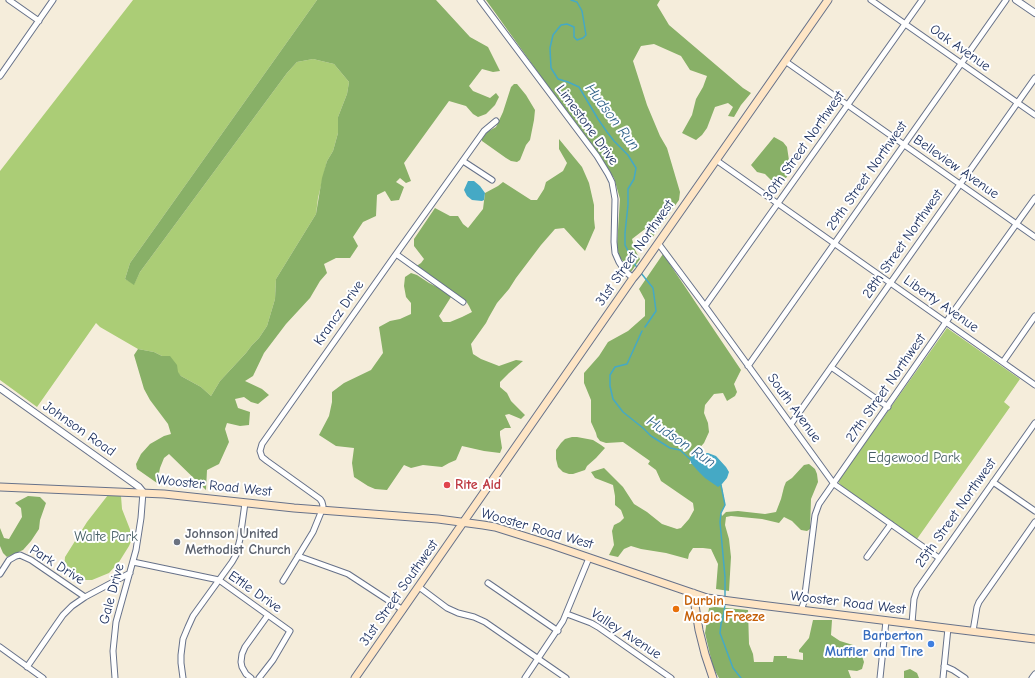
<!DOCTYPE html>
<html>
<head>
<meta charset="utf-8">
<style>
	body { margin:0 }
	canvas { display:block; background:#f5eddb }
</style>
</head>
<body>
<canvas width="1035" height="678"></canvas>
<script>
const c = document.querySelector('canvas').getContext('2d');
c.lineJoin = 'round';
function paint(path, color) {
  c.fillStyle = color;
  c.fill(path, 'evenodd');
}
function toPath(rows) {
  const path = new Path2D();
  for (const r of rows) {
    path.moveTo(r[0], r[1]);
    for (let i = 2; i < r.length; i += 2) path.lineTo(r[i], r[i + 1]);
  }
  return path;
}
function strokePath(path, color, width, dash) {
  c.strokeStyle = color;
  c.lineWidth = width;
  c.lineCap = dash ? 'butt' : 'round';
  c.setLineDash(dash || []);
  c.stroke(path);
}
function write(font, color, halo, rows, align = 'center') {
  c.font = font + ' "Comic Neue",sans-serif';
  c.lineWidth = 4;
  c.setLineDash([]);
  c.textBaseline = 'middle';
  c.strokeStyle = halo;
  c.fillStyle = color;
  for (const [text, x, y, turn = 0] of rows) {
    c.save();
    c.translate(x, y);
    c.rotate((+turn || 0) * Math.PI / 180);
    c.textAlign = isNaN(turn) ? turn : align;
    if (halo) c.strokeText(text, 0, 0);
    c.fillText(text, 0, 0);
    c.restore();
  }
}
paint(toPath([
	[133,0,317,0,130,263,125,279,134,284,140,272,287,73,297,62,313,59,334,64,349,82,347,94,338,117,338,133,333,151,327,161,318,198,316,214,276,279,275,299,267,326,259,338,252,345,246,353,220,381,211,396,201,387,181,376,162,356,154,352,138,349,100,327,96,323,37,407,0,380,0,171],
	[947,328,1020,379,1004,402,1010,407,917,539,843,487,839,483,839,480],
	[108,495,121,496,122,509,133,537,129,546,119,562,109,573,92,580,81,580,64,569,65,557,87,522]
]), '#abcd76');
paint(toPath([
	[317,0,436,0,470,37,488,47,500,71,493,72,482,69,469,86,473,91,490,98,496,93,499,97,495,105,486,114,478,117,473,114,466,106,449,101,404,163,411,181,406,183,400,178,396,182,404,187,399,200,391,201,385,191,377,195,376,216,363,222,353,237,358,246,350,258,336,258,324,264,327,273,320,281,310,298,286,324,264,353,253,376,245,381,262,389,269,395,258,404,251,402,244,397,235,399,238,408,250,412,249,425,240,426,227,423,225,429,229,442,219,464,207,470,206,490,169,454,164,458,160,468,157,483,137,469,136,464,141,454,150,444,164,436,171,434,168,424,150,400,144,389,134,355,138,349,154,352,162,356,170,356,177,365,178,372,181,376,201,387,211,396,220,381,246,353,252,345,259,338,267,326,275,299,276,279,316,214,322,178,327,161,333,151,338,133,338,117,347,94,349,82,334,64,313,59,297,62,287,73,140,272,134,285,125,279,130,263],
	[486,0,660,0,657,5,669,25,743,88,751,93,741,105,734,117,728,116,733,107,728,103,715,107,707,128,702,135,696,140,682,133,692,115,696,99,703,87,707,76,690,70,681,56,654,44,641,46,633,61,647,105,660,136,667,148,680,192,679,200,652,238,645,229,632,239,635,250,640,259,631,272,619,256,617,246,620,199,614,178],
	[514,84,517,84,526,95,535,110,534,120,530,140,526,145,520,160,517,162,511,161,506,158,482,141,482,139,487,132,496,127,503,112,511,87],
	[774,137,783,142,787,147,790,167,789,173,779,190,771,180,765,174,757,172,751,165],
	[559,139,582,167,589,183,594,205,594,219,595,228,585,251,564,228,555,229,541,245,516,278,509,289,497,303,489,317,486,323,471,344,473,354,481,359,499,366,516,360,523,361,509,373,500,382,500,387,507,393,511,401,525,415,521,419,509,414,505,415,511,428,505,428,500,431,500,435,502,448,500,453,484,451,462,446,456,460,449,463,442,467,423,465,411,468,404,465,387,490,375,489,368,486,354,477,352,463,354,448,336,446,319,435,329,416,332,402,332,392,344,383,371,370,383,353,379,327,390,321,400,319,411,314,411,303,406,297,404,286,405,277,411,273,417,275,429,283,443,290,451,297,439,316,443,322,450,322,462,317,472,312,469,306,466,301,463,302,415,267,421,263,424,259,414,246,414,239,435,208,450,216,458,216,463,224,468,228,483,209,485,193,498,186,503,182,531,200,537,200,544,189,546,182,563,171,567,163,559,149],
	[663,254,741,370,734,384,737,392,735,396,727,401,723,393,714,394,705,405,704,413,708,423,709,432,704,443,693,455,689,464,696,464,721,482,725,505,721,513,722,516,726,512,738,511,765,514,776,512,781,499,784,487,786,482,792,478,804,465,809,464,815,469,817,474,818,482,811,499,810,529,807,531,801,530,792,521,784,517,779,523,762,519,731,516,726,517,725,525,729,539,731,557,729,591,716,589,718,564,711,549,703,548,693,548,689,554,688,559,666,553,641,549,631,546,624,549,618,557,609,555,614,545,612,531,614,525,620,522,624,518,621,510,615,505,615,496,613,485,595,478,591,472,604,468,623,487,634,504,647,512,662,524,677,529,681,528,689,519,694,510,693,503,661,481,656,470,648,464,650,461,623,442,606,443,600,441,597,437,596,433,591,422,591,400,584,383,584,373,599,356,608,342,628,331,645,316,645,300,639,289],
	[572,437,577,437,593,440,601,445,605,448,596,458,587,466,585,470,573,474,569,474,563,472,558,467,556,459,556,450,561,443,565,439],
	[28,496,40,497,46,503,40,520,39,529,31,541,23,550,7,557,3,553,0,546,0,528,4,538,9,539,22,517,21,508,15,503],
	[715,607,748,610,749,644,753,654,754,662,773,662,774,656,787,656,787,658,803,660,803,653,799,652,799,650,809,638,813,620,832,620,831,635,840,641,853,645,861,653,864,662,862,669,857,671,848,670,851,678,719,678,713,667,705,633,709,608],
	[910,669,917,673,919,678,904,678,904,671]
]), '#88b067');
paint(toPath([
	[468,181,474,181,480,186,485,193,484,200,482,201,472,200,467,196,464,190],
	[694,452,698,453,708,453,716,456,726,467,729,472,727,478,722,484,718,487,705,478,698,471,691,463,690,458]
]), '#45a9c5');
strokePath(toPath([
	[571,0,577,2,582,11,586,35,583,38,577,40,574,37,574,27,567,24,561,25,553,35,550,48,551,68,558,79,568,82,579,87,598,119,607,132,614,141,628,155,636,168,634,179,628,189,628,205,625,233,625,245,637,268],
	[641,273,653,288,656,311,645,327],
	[642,331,627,364,615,367,610,375,610,386,613,399,623,412,643,428,651,436,670,448,680,450,691,460],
	[721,485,725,505,721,513,720,522,725,577,725,597],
	[725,603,724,613,721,624,720,633,733,668,741,678]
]), '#45a9c5', 1.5);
const minor = toPath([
	[9,0,39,21],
	[480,0,597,156,608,174,612,182,615,199,614,242,615,253,619,262,625,271,633,278],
	[871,0,1035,115],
	[785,61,1035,237],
	[0,76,53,0],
	[716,160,1035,385],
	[463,161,492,180],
	[658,243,705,306,834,484,939,558],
	[396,254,463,302],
	[705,306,922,0],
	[1003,362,1035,316],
	[748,366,1006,0],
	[831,367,888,407],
	[791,424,1035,78],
	[993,482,1035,511],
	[298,556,348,574,403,610],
	[867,557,891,524],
	[133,562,219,580,290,631,273,660,259,678],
	[0,574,9,560,16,556,20,555,31,560,85,597],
	[283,581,313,532,322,510,323,506,322,502,320,499,267,461,262,457,260,451,262,444,396,254,484,131,496,121],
	[488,583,558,631],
	[419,587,447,608,458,613,474,617,485,622,566,678],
	[801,610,804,602,815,515,819,504,946,322,1035,198],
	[567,614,591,623,598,627,671,678],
	[912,623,914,599,917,590,1035,423],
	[973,631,977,607,979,602,1035,522],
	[0,647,43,678],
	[944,666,953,670,965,678],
	[27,667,56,625,63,615,72,606,85,597,130,573],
	[115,678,113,651,116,622,136,550,141,518,143,492],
	[183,678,181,663,181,655,183,639,188,627,193,616,232,562,236,555,240,539,245,503],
	[251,678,246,674,242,667,241,662,242,654,245,647,268,615],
	[525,678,563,621,589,558],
	[880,678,886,621],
	[943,678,948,628],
	[1032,678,1035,674]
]);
const tertiary = toPath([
	[1016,0,1035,13],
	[0,388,139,487,143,492]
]);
const secondary = toPath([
	[0,487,164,494,294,508,438,519,483,525,495,527,549,544,707,598,760,605,1035,639],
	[693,593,699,630,705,654,713,678],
	[355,678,633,278,638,272,828,0]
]);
strokePath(minor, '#67728a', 7);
strokePath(tertiary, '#67728a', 8);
strokePath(secondary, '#67728a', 9);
strokePath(minor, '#fff', 5);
strokePath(tertiary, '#fff', 6);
strokePath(secondary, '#fee5c5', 7);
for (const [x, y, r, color] of [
	[447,485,4,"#e0444e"],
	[177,542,4,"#6b7280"],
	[676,609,4,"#e8710a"],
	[931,644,4,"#3f7fe0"]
]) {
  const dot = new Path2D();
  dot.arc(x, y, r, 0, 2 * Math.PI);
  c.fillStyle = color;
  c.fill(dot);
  strokePath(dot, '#fff', 1.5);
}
write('14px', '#1b2f5e', '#fff', [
	["Oak Avenue",960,48,35],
	["Limestone Drive",587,125,54],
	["30th Street Northwest",804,146,-55],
	["Belleview Avenue",956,167,35],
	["29th Street Northwest",867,176,-55],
	["28th Street Northwest",903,244,-55],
	["31st Street Northwest",635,253,-55],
	["Liberty Avenue",941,304,35],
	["Krancz Drive",339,313,-55],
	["27th Street Northwest",886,388,-55],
	["South Avenue",794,408,54],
	["Johnson Road",79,429,35],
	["Wooster Road West",214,486,6],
	["25th Street Northwest",956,513,-55],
	["Wooster Road West",537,529,16],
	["Park Drive",57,565,32],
	["Ettle Drive",255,592,35],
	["31st Street Southwest",399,593,-55],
	["Gale Drive",112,594,-75],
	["Wooster Road West",848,603,7],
	["Valley Avenue",626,634,33]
]);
write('14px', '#465e65', '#fff', [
	["Edgewood Park",914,458],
	["Walte Park",106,537]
]);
write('bold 14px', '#be3a42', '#fff', [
	["Rite Aid",455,485]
], 'left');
write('bold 14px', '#5b616d', '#fff', [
	["Johnson United",185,534],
	["Methodist Church",185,550]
], 'left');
write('bold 14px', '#c56008', '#fff', [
	["Durbin",684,601],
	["Magic Freeze",684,617]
], 'left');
write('bold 14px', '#366cbe', '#fff', [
	["Barberton",923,636],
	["Muffler and Tire",923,652]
], 'right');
write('italic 15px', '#2c6087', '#fff', [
	["Hudson Run",612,117,53],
	["Hudson Run",681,442,34]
]);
</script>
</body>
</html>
